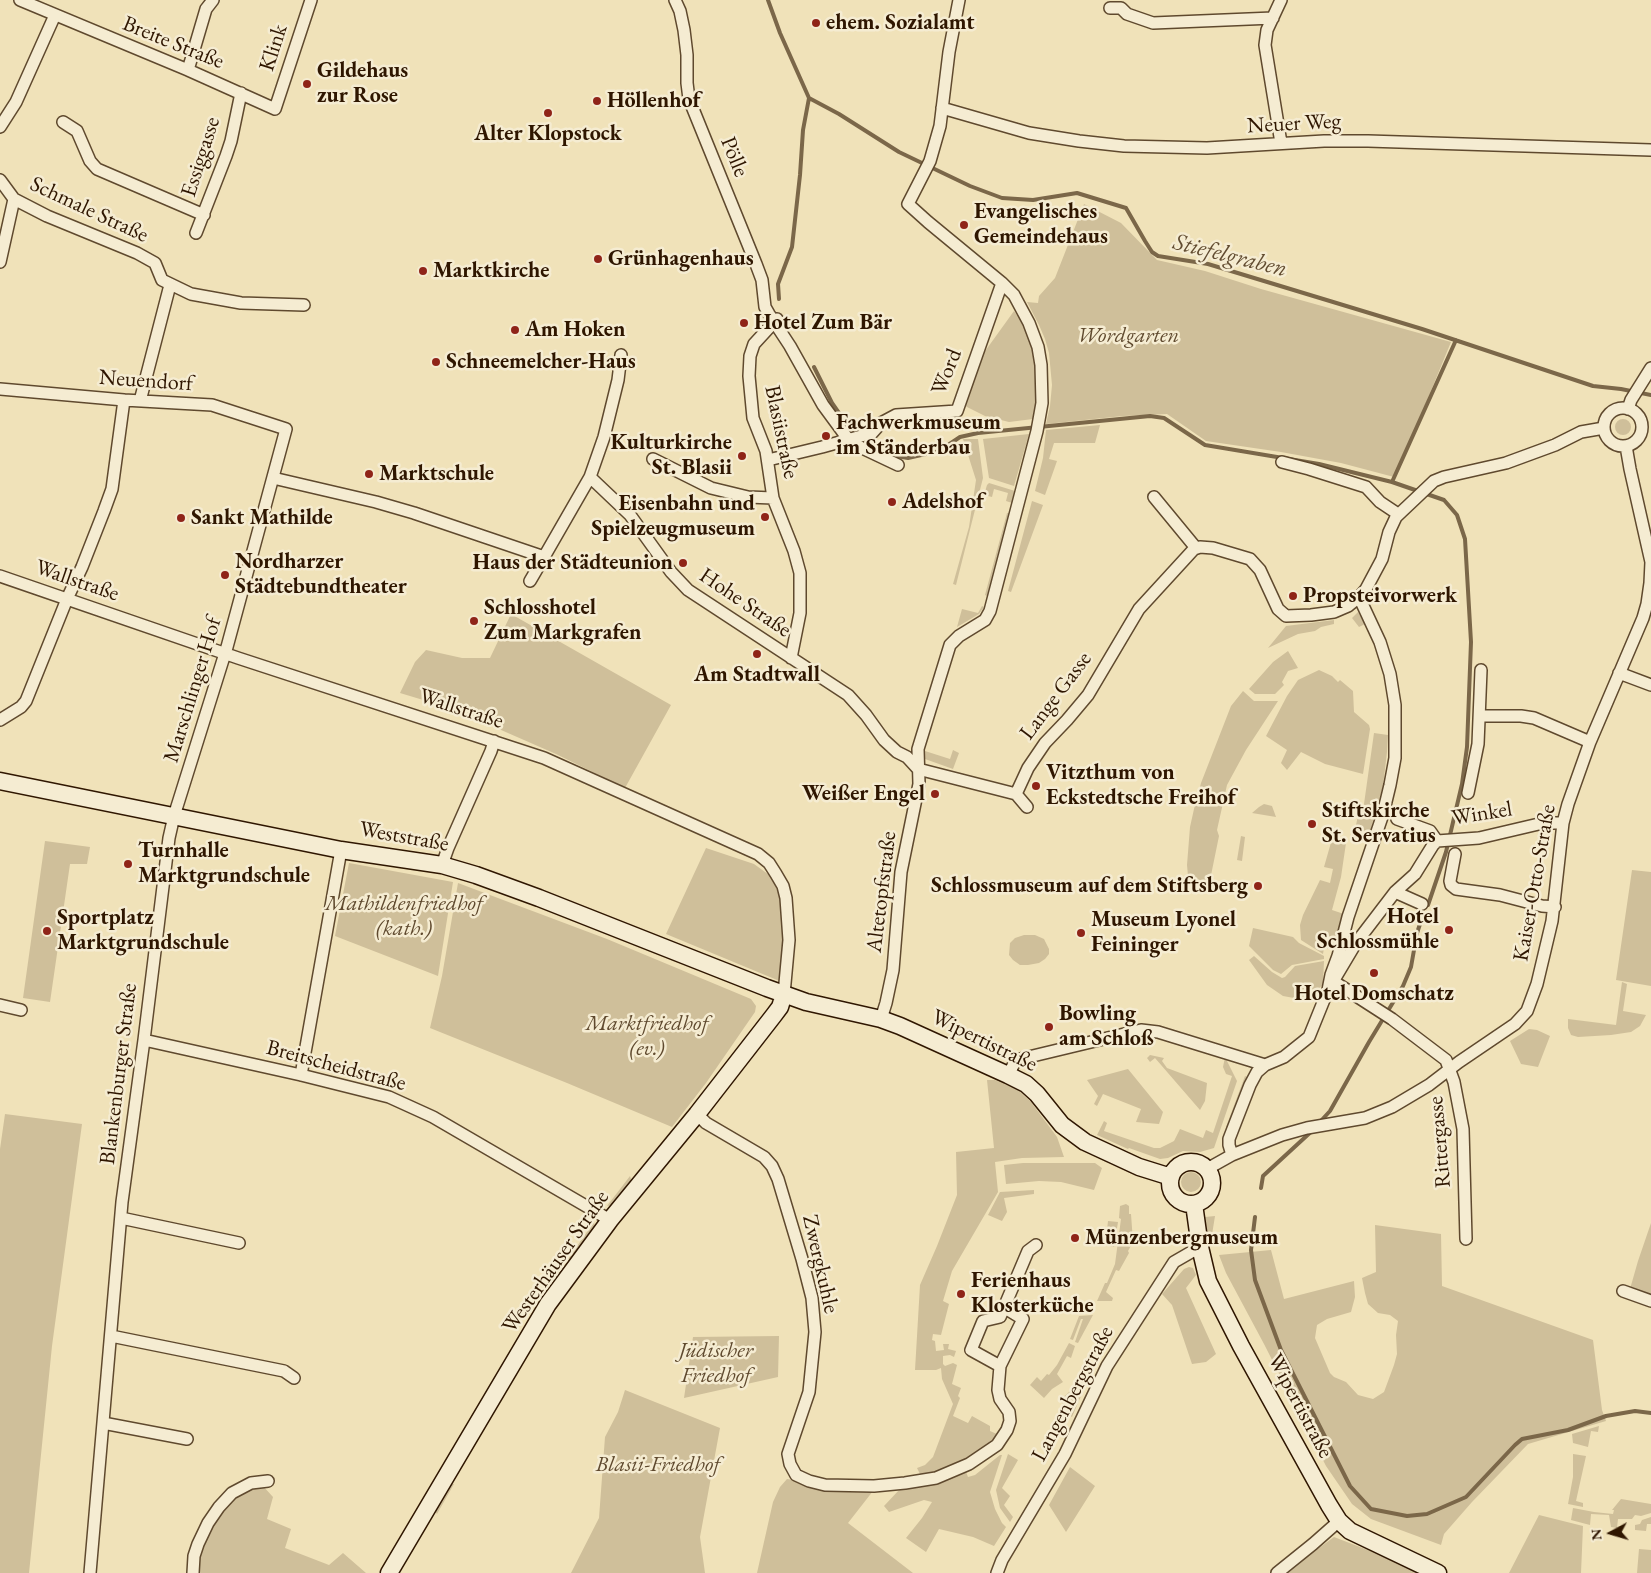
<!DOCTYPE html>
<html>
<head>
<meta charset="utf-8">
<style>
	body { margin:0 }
	#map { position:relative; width:1651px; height:1573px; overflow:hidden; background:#f0e2b9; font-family:"EB Garamond",serif }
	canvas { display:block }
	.north { position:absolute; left:1586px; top:1508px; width:50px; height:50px; -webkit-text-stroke:4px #f5ecd2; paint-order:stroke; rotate:264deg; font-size:14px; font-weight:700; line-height:20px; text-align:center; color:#2f1600 }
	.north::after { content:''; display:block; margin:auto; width:18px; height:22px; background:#2f1600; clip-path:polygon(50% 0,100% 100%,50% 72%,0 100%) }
</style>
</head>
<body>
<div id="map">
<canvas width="1651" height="1573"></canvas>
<div class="north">N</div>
</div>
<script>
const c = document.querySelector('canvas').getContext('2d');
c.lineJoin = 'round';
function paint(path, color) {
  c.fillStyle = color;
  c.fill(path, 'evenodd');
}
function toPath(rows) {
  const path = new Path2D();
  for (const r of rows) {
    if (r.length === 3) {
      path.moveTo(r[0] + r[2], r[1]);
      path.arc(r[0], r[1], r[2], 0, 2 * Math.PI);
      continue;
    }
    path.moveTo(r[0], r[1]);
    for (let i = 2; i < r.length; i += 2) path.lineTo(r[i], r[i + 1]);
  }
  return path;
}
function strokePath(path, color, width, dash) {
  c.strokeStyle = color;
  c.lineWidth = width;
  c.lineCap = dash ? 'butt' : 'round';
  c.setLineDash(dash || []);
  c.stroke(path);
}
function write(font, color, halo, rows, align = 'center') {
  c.font = font + ' "EB Garamond",serif';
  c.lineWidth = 5;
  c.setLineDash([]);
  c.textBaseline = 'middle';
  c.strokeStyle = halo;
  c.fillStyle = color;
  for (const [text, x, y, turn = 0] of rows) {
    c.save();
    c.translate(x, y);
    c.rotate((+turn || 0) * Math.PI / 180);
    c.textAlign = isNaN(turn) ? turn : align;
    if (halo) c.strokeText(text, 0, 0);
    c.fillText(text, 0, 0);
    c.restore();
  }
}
paint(toPath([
	[1084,204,1121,223,1157,260,1205,271,1261,289,1451,342,1407,449,1394,477,1341,463,1281,452,1206,441,1167,414,1123,416,1046,424,1050,406,1052,385,1049,353,1045,339,1039,325,1027,302,1038,303,1039,296,1055,278],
	[1014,311,1021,321,1031,343,1036,362,1037,399,1033,419,1009,422,985,416,963,405,983,354],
	[1623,427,8],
	[1100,425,1095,443,1054,443,1049,459,1057,461,1045,495,1035,491,1043,458,1046,430],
	[1029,434,1014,486,989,478,983,439],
	[963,439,978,439,983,478,956,585,953,584,969,527,976,480],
	[989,483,1015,491,1012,503,1006,501,1008,493,994,489,992,497,984,495,987,485],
	[1032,501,1043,505,1011,592,1008,591],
	[1007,513,1009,513,987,596,985,595],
	[982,606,984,607,979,614,957,627,962,609,978,613],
	[1358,612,1365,624,1359,627,1352,618],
	[511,614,671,705,625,788,556,754,453,709,400,693,415,662,426,650,462,658,490,658],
	[1334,620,1334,624,1321,627,1315,631,1298,634,1268,648,1286,626],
	[1288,651,1298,668,1288,671,1282,682,1284,685,1275,694,1255,694,1249,689,1273,662],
	[1319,670,1332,676,1338,682,1340,680,1353,691,1354,712,1369,725,1370,729,1363,774,1325,764,1301,752,1287,770,1281,763,1287,750,1266,736,1287,696,1298,680],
	[1243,691,1254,701,1278,701,1246,750,1227,785,1217,830,1219,836,1209,885,1195,883,1188,876,1187,865,1190,827,1194,809,1201,783,1231,706],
	[1374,733,1388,735,1387,752,1383,786,1367,842,1353,839,1359,811,1363,811],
	[953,750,959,753,953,769,925,759,925,751,950,759],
	[1264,804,1272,806,1276,817,1252,813,1259,807],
	[1241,836,1245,837,1242,861,1237,860],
	[1332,839,1346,843,1341,877,1332,910,1344,914,1333,950,1324,948,1323,954,1301,940,1300,925,1303,915,1320,880,1330,883,1333,869,1324,867],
	[45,841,90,847,87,864,70,864,50,1002,23,998],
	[706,848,754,864,772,877,782,903,786,940,782,982,666,934],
	[349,863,453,882,438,976,335,936],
	[1632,870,1651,872,1651,986,1616,980],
	[458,883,607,939,751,999,756,1006,755,1012,706,1083,672,1127,567,1083,430,1028,442,976],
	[1253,928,1293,937,1299,943,1324,956,1324,959,1292,965,1281,974,1273,970,1249,946],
	[1024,935,1035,935,1044,939,1049,949,1049,954,1045,959,1039,963,1028,965,1020,965,1013,960,1009,955,1010,943,1015,938],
	[1254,956,1272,972,1282,978,1285,977,1295,966,1324,961,1323,984,1318,990,1305,996,1294,998,1283,996,1267,985,1249,960],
	[1622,982,1627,984,1623,1011,1646,1015,1640,1026,1631,1032,1611,1035,1578,1037,1571,1035,1568,1028,1568,1019,1616,1025],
	[1529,1029,1537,1030,1550,1036,1538,1067,1521,1064,1510,1041],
	[1150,1055,1164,1058,1162,1061,1167,1068,1207,1083,1205,1101,1200,1110,1155,1058,1150,1062,1147,1058],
	[1225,1057,1237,1081,1214,1148,1200,1152,1183,1151,1168,1158,1160,1159,1129,1148,1128,1149,1097,1135,1104,1121,1107,1123,1104,1131,1154,1148,1160,1148,1174,1141,1180,1129,1203,1138,1206,1130,1213,1133,1232,1076,1226,1074,1223,1067],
	[1128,1069,1163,1112,1159,1124,1136,1122,1141,1109,1103,1094,1097,1106,1094,1104,1098,1096,1087,1080],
	[1245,1076,1247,1077,1228,1127,1226,1127],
	[987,1080,995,1080,1018,1090,1031,1102,1057,1137,1064,1157,1022,1158,995,1162,998,1192,952,1271,943,1301,949,1304,941,1335,933,1334,932,1340,935,1341,936,1351,944,1350,943,1344,949,1344,948,1349,956,1351,954,1357,950,1355,943,1356,943,1364,945,1366,953,1363,957,1365,952,1384,961,1388,958,1396,960,1398,953,1416,968,1423,972,1416,990,1426,990,1431,997,1434,987,1446,973,1457,933,1474,921,1476,917,1468,925,1465,933,1457,953,1404,942,1379,941,1368,936,1370,915,1370,920,1285,937,1246,957,1195,956,1152,994,1148],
	[5,1114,82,1124,52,1346,29,1573,0,1573,0,1149],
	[1023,1163,1095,1163,1102,1168,1094,1190,1061,1182,1039,1181,1006,1184,1004,1165],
	[1191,1182,10],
	[630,1176,632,1182,612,1205,607,1206],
	[1034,1190,1034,1194,1004,1198,1007,1212,1002,1221,988,1215,1000,1192],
	[1126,1204,1129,1206,1129,1214,1131,1214,1133,1242,1128,1251,1129,1253,1119,1271,1116,1270,1106,1292,1113,1298,1112,1301,1097,1301,1105,1283,1107,1283,1115,1264,1121,1219,1119,1218,1120,1206],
	[1215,1216,1211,1241,1208,1243,1206,1237,1205,1217],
	[1108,1221,1118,1222,1114,1247,1110,1246,1112,1231,1107,1230],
	[594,1222,595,1228,571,1261,568,1259],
	[1651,1223,1651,1297,1630,1289,1638,1261],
	[1375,1225,1441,1234,1442,1286,1593,1340,1602,1410,1606,1421,1528,1444,1472,1502,1444,1534,1441,1545,1371,1519,1352,1504,1326,1466,1264,1344,1226,1273,1219,1255,1271,1250,1284,1299,1354,1281,1355,1297,1351,1312,1327,1319,1317,1325,1315,1338,1330,1373,1334,1377,1346,1382,1358,1395,1373,1399,1384,1392,1394,1365,1397,1354,1396,1335,1398,1321,1390,1315,1378,1313,1368,1304,1365,1293,1362,1278,1376,1272],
	[1189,1267,1193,1268,1196,1275,1186,1288,1216,1354,1206,1362,1192,1364,1172,1305,1162,1294,1184,1269],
	[1093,1315,1078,1343,1075,1342,1083,1319,1081,1319,1073,1340,1070,1339,1079,1316],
	[779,1336,778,1377,684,1398,693,1337],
	[1069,1343,1075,1346,1071,1358,1067,1356,1057,1374,1063,1382,1052,1389,1044,1398,1030,1385,1037,1377,1041,1381,1047,1374,1049,1375,1057,1365],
	[1089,1377,1072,1417,1061,1410,1063,1404,1060,1400,1085,1378],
	[625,1390,720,1428,700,1537,705,1573,571,1573,599,1518,605,1437,618,1412],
	[1599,1426,1598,1432,1591,1431,1588,1447,1573,1443,1572,1434],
	[1008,1454,1018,1460,1002,1488,1010,1496,1004,1505,1013,1517,1010,1522,1000,1508,996,1490],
	[1573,1454,1586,1456,1576,1501,1583,1503,1583,1507,1568,1504,1573,1477],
	[1000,1455,1002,1455,990,1492,995,1509,1002,1523,1006,1527,994,1546,973,1537,939,1529,926,1552,906,1538,922,1518,932,1502,924,1500,889,1512,884,1506,900,1489,965,1469,968,1477,975,1475],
	[1070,1467,1095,1486,1066,1532,1049,1505],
	[787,1479,873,1491,848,1523,913,1573,757,1573,773,1502,780,1487],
	[450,1483,454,1484,437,1514,434,1510],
	[263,1486,273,1497,267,1519,291,1529,285,1548,329,1565,343,1553,366,1573,197,1573,202,1546,211,1527,223,1508,235,1497,253,1487],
	[1621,1499,1651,1504,1651,1513,1641,1516,1635,1515,1632,1519,1618,1519,1617,1528,1611,1527,1609,1515,1591,1514,1590,1525,1571,1520,1573,1508,1594,1512,1613,1514,1614,1510,1612,1510],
	[1539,1515,1583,1526,1581,1573,1509,1573],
	[1651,1517,1651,1524,1647,1524,1646,1531,1635,1530,1635,1525,1640,1524,1642,1520],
	[1334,1537,1391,1559,1421,1573,1285,1573],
	[1639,1549,1651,1550,1651,1573,1637,1573]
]), '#cfbf9a');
strokePath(toPath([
	[768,0,780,33,809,98,803,130,800,175,792,247,778,284,779,299],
	[809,98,839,114,899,152,970,186,1002,198,1033,200,1077,193,1126,208,1145,241,1152,252,1158,256,1208,264,1422,329,1593,386,1621,389,1651,395],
	[814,367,832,403,848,426,857,434],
	[862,439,868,444,896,456,908,458,939,451,960,437,978,433,1150,416,1164,418,1205,445,1319,464,1392,482,1444,500,1457,515,1465,539,1471,642,1467,747,1462,784,1446,852,1428,905],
	[1392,482,1456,340],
	[1319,1123,1330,1111,1369,1042,1403,986,1411,967,1417,933,1422,918],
	[1261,1188,1263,1176,1313,1130],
	[1255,1217,1251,1250,1255,1280,1281,1350,1350,1486,1371,1509,1407,1516,1427,1514,1466,1497,1515,1445,1522,1439,1568,1430,1606,1416,1635,1411,1651,1413]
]), '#7b6749', 4);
const street = toPath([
	[20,0,188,70,275,109,311,0],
	[675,0,680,11,684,30,687,55,687,83,689,99,756,264,762,280,765,307,769,314,790,346,823,405,848,439,860,447,898,465],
	[1110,8,1121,8,1127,14,1153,23,1273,18],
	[188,70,206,9,213,0],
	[942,108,1029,133,1079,141,1124,146,1207,148,1324,141,1368,141,1651,150],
	[63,122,77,131,90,161,97,169,204,215],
	[0,127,16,102,55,15],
	[1281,143,1265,45,1267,30,1281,0],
	[0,180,14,199,47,216,137,253,155,263,162,280,191,294,241,303,304,305],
	[196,233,226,156,231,141,241,93],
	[0,262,14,199],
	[777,319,754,344,750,356,749,376,753,418,766,451,773,498,794,551,800,573,800,613,791,658],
	[621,355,618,380,604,437,590,477,630,515,671,572,688,590,848,695,866,715,884,740,897,752,907,757,918,769],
	[0,389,124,400,212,405,286,429,227,647,174,816,169,838,144,1040,122,1202,90,1573],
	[140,401,170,285],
	[1623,427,19],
	[1628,409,1631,400,1651,368],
	[653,459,711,488,748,497,773,498],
	[768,460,822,447,872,433,881,423,896,415,957,411,1002,283],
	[1282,462,1309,469,1366,487,1380,502,1398,514],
	[273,478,376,502,414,513,544,557,590,477],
	[1154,497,1196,548],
	[0,576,238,658,544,758,758,854,769,863,776,874,783,886,786,898,789,940,784,994],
	[530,581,544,557],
	[1619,673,1651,685],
	[1480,716,1521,716,1534,718,1590,742],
	[0,720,21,707,26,701,67,599,82,567,104,511,112,489,124,400],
	[918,769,1016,794],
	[1468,793,1478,744,1481,670],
	[1016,794,1028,768,1045,743,1067,720,1088,695,1139,609,1194,549,1200,547,1213,548,1250,559,1260,570,1278,609,1286,616,1311,615,1334,612,1348,606,1359,597,1366,589,1382,559,1389,532,1396,517,1434,481,1444,477,1506,463,1555,445,1581,432,1604,428],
	[1016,794,1027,807],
	[1397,819,1430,831,1437,841],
	[1437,841,1479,838,1543,823,1563,823],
	[1455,854,1450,881,1451,885,1456,889,1500,895,1542,906,1555,907],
	[442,865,448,848,491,751,494,741],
	[1395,892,1422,904],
	[1333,981,1392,1019,1446,1060,1454,1082,1463,1129,1466,1239],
	[1328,990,1331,975,1338,956,1348,917,1383,814,1390,785,1395,758,1395,705,1390,674,1380,642,1359,597],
	[0,1005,21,1010],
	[881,1019,886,1003,893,970,901,872,919,784,918,749,950,645,959,636,985,620,990,611,1037,431,1042,403,1041,365,1038,347,1029,323,1014,295,1002,283,928,222,908,204,930,161,940,126,949,52,959,0],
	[144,1040,301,1075,389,1097,433,1117,610,1220],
	[301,1075,341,850],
	[1008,1075,1016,1060,1141,1030,1158,1032,1265,1065],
	[697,1114,706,1123,764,1157,772,1166,778,1179,802,1259,812,1298,815,1332,809,1392,788,1454,790,1464,796,1475,809,1481,825,1485,874,1486,905,1483,936,1478,969,1464,997,1445,1007,1430,1010,1421,1009,1412,1000,1399,998,1390,1000,1366,1023,1319,1005,1308],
	[1232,1155,1229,1145,1229,1139,1250,1085,1257,1072,1265,1065,1284,1057,1309,1037,1328,990,1356,943,1395,892,1415,874,1433,845,1437,841],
	[1207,1169,1232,1155,1282,1135,1307,1128,1365,1118,1392,1107,1429,1085,1459,1062,1515,1024,1527,1011,1537,984,1552,921,1563,823,1568,804,1590,742,1643,618,1647,604,1650,583,1651,562,1630,469,1626,446],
	[121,1218,239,1243],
	[1623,1291,1651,1301],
	[111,1336,284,1371,294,1378],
	[1000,1366,971,1350,983,1321,1000,1317,1028,1251,1036,1245],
	[103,1423,187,1439],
	[193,1573,194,1556,198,1544,208,1523,219,1507,232,1493,251,1483,268,1481],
	[997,1573,1002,1560,1065,1454,1107,1366,1174,1262,1200,1247],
	[1277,1573,1313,1544,1339,1521]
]);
const secondary = toPath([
	[0,781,341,850,442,865,476,875,539,898,767,988,806,1002,881,1019,900,1026,1008,1075,1026,1084,1037,1094,1062,1125,1085,1142,1139,1167,1171,1177],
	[1191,1183,21],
	[1194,1204,1200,1247,1208,1281,1241,1346,1329,1505,1339,1521,1350,1531,1438,1573],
	[389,1573,548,1304,610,1220,697,1114,774,1015,780,1007,784,994]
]);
strokePath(street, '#5f492e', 14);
strokePath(secondary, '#2f1600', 19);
strokePath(street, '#f5ecd2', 11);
strokePath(secondary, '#f5ecd2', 16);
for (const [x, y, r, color] of [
	[816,23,5,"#8f2418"],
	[307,84,5,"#8f2418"],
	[597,101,5,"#8f2418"],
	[548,113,5,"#8f2418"],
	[964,225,5,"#8f2418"],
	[598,259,5,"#8f2418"],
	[423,271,5,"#8f2418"],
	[744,323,5,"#8f2418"],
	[515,330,5,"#8f2418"],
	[436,362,5,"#8f2418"],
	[826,436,5,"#8f2418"],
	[742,456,5,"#8f2418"],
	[369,474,5,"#8f2418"],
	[892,502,5,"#8f2418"],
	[765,517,5,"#8f2418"],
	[181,518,5,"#8f2418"],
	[683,563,5,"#8f2418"],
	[225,575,5,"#8f2418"],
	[1293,596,5,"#8f2418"],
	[474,621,5,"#8f2418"],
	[757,654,5,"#8f2418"],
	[1036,786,5,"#8f2418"],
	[935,794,5,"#8f2418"],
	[1312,824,5,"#8f2418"],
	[128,864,5,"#8f2418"],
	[1258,886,5,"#8f2418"],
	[1449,930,5,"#8f2418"],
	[47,931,5,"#8f2418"],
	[1081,933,5,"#8f2418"],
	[1374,973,5,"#8f2418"],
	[1049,1027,5,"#8f2418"],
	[1075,1238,5,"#8f2418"],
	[961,1294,5,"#8f2418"]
]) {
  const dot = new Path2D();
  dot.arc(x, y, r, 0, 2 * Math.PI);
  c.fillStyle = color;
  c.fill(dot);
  strokePath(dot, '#f5ecd2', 2);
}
write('bold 22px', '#2f1600', '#f5ecd2', [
	["ehem. Sozialamt",826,23],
	["Gildehaus",317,71],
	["zur Rose",317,96],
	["Höllenhof",607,101],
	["Alter Klopstock",548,134,"center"],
	["Evangelisches",974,212],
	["Gemeindehaus",974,237],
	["Grünhagenhaus",608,259],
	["Marktkirche",433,271],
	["Hotel Zum Bär",754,323],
	["Am Hoken",525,330],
	["Schneemelcher-Haus",446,362],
	["Fachwerkmuseum",836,423],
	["im Ständerbau",836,448],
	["Kulturkirche",732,443,"right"],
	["St. Blasii",732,468,"right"],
	["Marktschule",379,474],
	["Adelshof",902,502],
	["Eisenbahn und",755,504,"right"],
	["Spielzeugmuseum",755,529,"right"],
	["Sankt Mathilde",191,518],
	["Nordharzer",235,562],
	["Städtebundtheater",235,587],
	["Haus der Städteunion",673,563,"right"],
	["Propsteivorwerk",1303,596],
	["Schlosshotel",484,608],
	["Zum Markgrafen",484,633],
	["Am Stadtwall",757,675,"center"],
	["Vitzthum von",1046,773],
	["Eckstedtsche Freihof",1046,798],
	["Weißer Engel",925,794,"right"],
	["Stiftskirche",1322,811],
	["St. Servatius",1322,836],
	["Turnhalle",138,851],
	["Marktgrundschule",138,876],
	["Schlossmuseum auf dem Stiftsberg",1248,886,"right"],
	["Hotel",1439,917,"right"],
	["Schlossmühle",1439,942,"right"],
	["Sportplatz",57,918],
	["Marktgrundschule",57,943],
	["Museum Lyonel",1091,920],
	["Feininger",1091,945],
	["Hotel Domschatz",1374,994,"center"],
	["Bowling",1059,1014],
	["am Schloß",1059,1039],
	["Münzenbergmuseum",1085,1238],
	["Ferienhaus",971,1281],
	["Klosterküche",971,1306]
], 'left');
write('22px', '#2f1600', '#f5ecd2', [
	["Breite Straße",173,43,22],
	["Klink",274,48,-72],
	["Neuer Weg",1294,124,-3],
	["Essiggasse",201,157,-72],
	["Pölle",734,157,68],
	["Schmale Straße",89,210,25],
	["Word",947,372,-68],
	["Neuendorf",146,381,4],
	["Blasiistraße",781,432,78],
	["Wallstraße",77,581,19],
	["Hohe Straße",745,603,34],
	["Marschlinger Hof",193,690,-73],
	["Lange Gasse",1056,696,-53],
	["Wallstraße",461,709,18],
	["Winkel",1482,814,-9],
	["Weststraße",404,837,10],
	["Kaiser-Otto-Straße",1535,883,-80],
	["Altetopfstraße",882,892,-83],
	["Wipertistraße",984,1041,26],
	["Breitscheidstraße",336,1066,15],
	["Blankenburger Straße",119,1074,-83],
	["Rittergasse",1440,1142,-95],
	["Westerhäuser Straße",556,1262,-55],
	["Zwergkuhle",820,1264,77],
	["Langenbergstraße",1073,1394,-62],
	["Wipertistraße",1300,1406,62]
]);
write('italic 22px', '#5f492e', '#f5ecd2', [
	["Wordgarten",1128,336],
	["Mathildenfriedhof",404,904],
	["(kath.)",404,929],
	["Marktfriedhof",647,1024],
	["(ev.)",647,1049],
	["Jüdischer",716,1351],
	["Friedhof",716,1376],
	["Blasii-Friedhof",658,1465]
]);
write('italic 24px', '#624c31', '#f5ecd2', [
	["Stiefelgraben",1230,256,14]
]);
</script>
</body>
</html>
